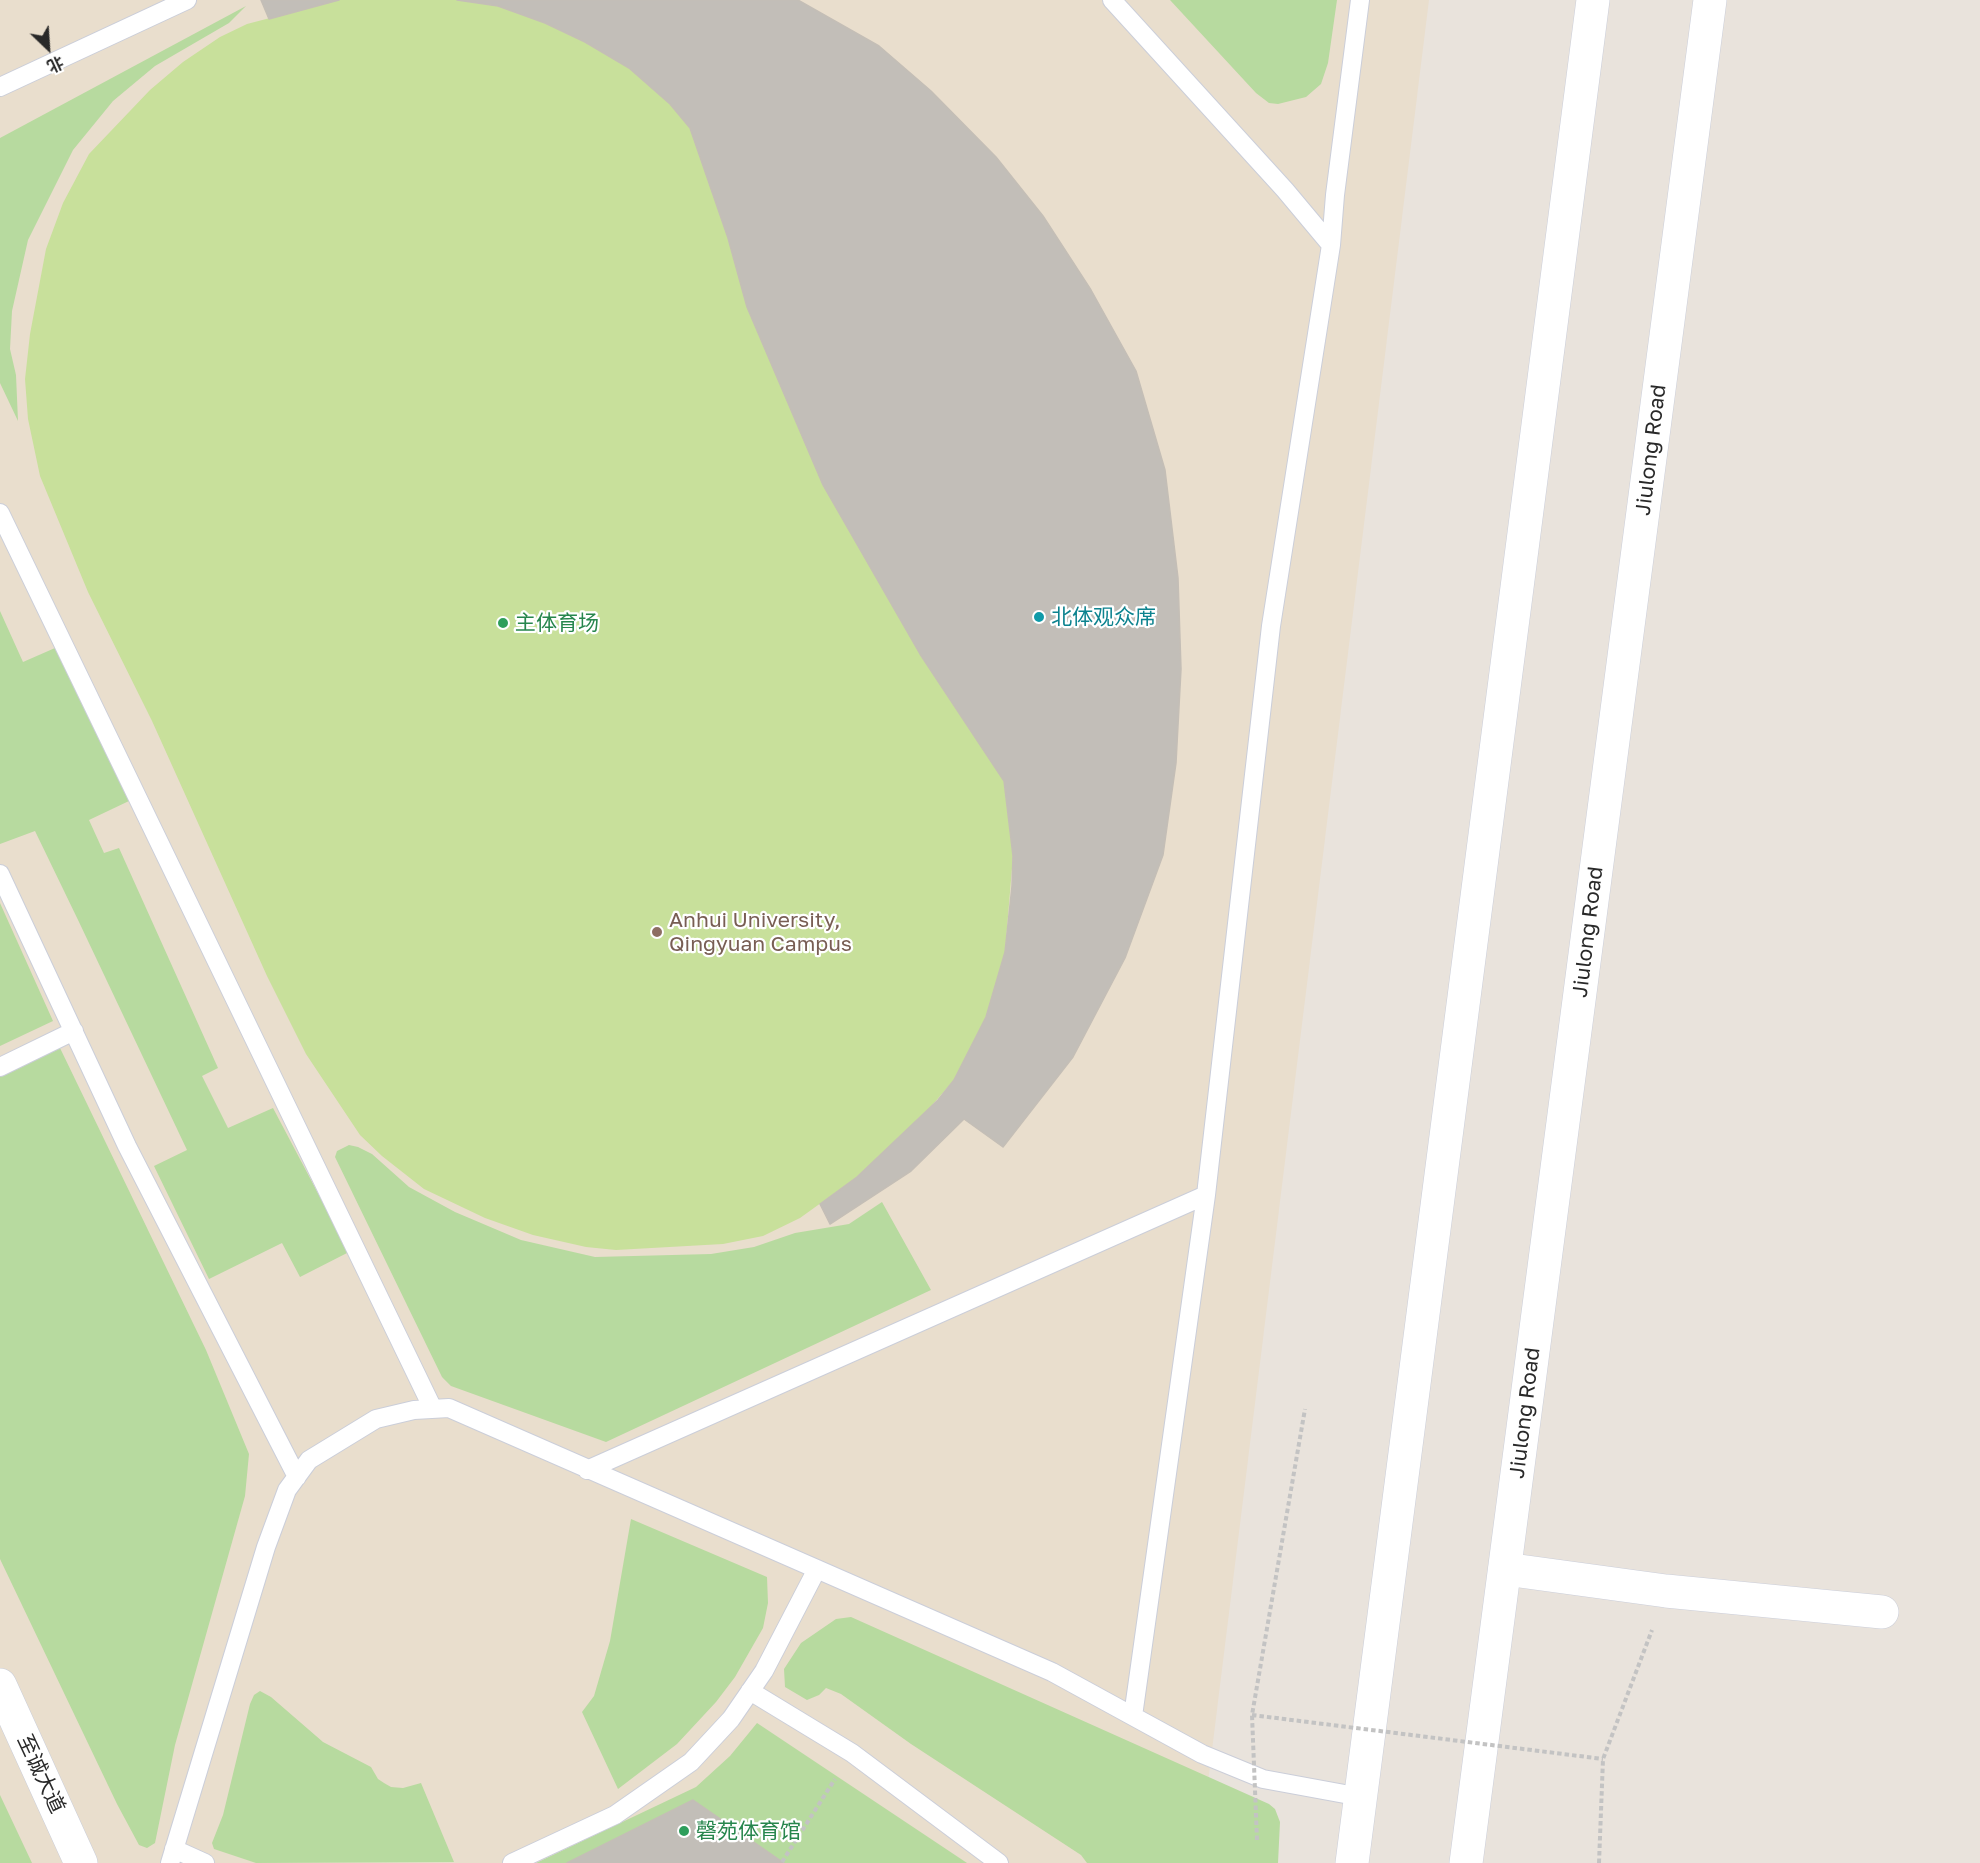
<!DOCTYPE html>
<html>
<head>
<meta charset="utf-8">
<style>
	body { margin:0 }
	#map { position:relative; width:1980px; height:1863px; overflow:hidden; background:#e9e3dc; font-family:"Golos Text","Noto Sans SC",sans-serif }
	canvas { display:block }
	.north { position:absolute; left:18px; top:18px; width:60px; height:60px; -webkit-text-stroke:4px #fff; paint-order:stroke; rotate:155deg; font-size:16px; font-weight:700; line-height:24px; text-align:center; color:#292929 }
	.north::after { content:''; display:block; margin:auto; width:21px; height:27px; background:#292929; clip-path:polygon(50% 0,100% 100%,50% 72%,0 100%) }
</style>
</head>
<body>
<div id="map">
<canvas width="1980" height="1863"></canvas>
<div class="north">北</div>
</div>
<script>
const c = document.querySelector('canvas').getContext('2d');
c.lineJoin = 'round';
function paint(path, color) {
  c.fillStyle = color;
  c.fill(path, 'evenodd');
}
function toPath(rows) {
  const path = new Path2D();
  for (const r of rows) {
    path.moveTo(r[0], r[1]);
    for (let i = 2; i < r.length; i += 2) path.lineTo(r[i], r[i + 1]);
  }
  return path;
}
function strokePath(path, color, width, dash) {
  c.strokeStyle = color;
  c.lineWidth = width;
  c.lineCap = dash ? 'butt' : 'round';
  c.setLineDash(dash || []);
  c.stroke(path);
}
function write(font, color, halo, rows, align = 'center') {
  c.font = font + ' "Golos Text","Noto Sans SC",sans-serif';
  c.lineWidth = 4.5;
  c.setLineDash([]);
  c.textBaseline = 'middle';
  c.strokeStyle = halo;
  c.fillStyle = color;
  for (const [text, x, y, turn = 0] of rows) {
    c.save();
    c.translate(x, y);
    c.rotate((+turn || 0) * Math.PI / 180);
    c.textAlign = isNaN(turn) ? turn : align;
    if (halo) c.strokeText(text, 0, 0);
    c.fillText(text, 0, 0);
    c.restore();
  }
}
paint(toPath([
	[0,0,1429,0,1198,1863,0,1863]
]), '#e9decd');
paint(toPath([
	[1170,0,1337,0,1328,63,1321,84,1306,97,1278,104,1269,103,1256,93],
	[246,6,229,23,155,66,113,101,73,150,28,240,12,311,10,349,16,375,18,421,0,383,0,138],
	[0,611,23,662,55,648,129,801,89,820,104,853,119,848,218,1068,202,1076,228,1128,273,1108,349,1252,300,1277,282,1243,209,1279,154,1166,187,1150,79,922,35,831,0,844],
	[0,903,53,1021,0,1046],
	[60,1048,206,1350,249,1454,245,1496,175,1745,155,1843,147,1848,139,1845,117,1804,0,1559,0,1075],
	[349,1145,358,1147,372,1154,409,1187,455,1212,521,1240,595,1257,711,1254,754,1247,795,1233,849,1224,882,1202,931,1290,606,1442,451,1386,442,1377,335,1157,337,1151],
	[631,1519,767,1577,768,1603,763,1628,735,1677,716,1702,677,1744,618,1789,582,1712,594,1696,610,1641],
	[851,1617,1269,1804,1275,1809,1280,1822,1278,1863,1087,1863,1081,1855,911,1744,841,1694,826,1688,819,1695,807,1700,785,1687,784,1669,801,1643,836,1619],
	[260,1691,271,1697,323,1742,371,1767,378,1779,384,1783,391,1787,403,1788,421,1783,454,1862,256,1863,214,1849,212,1843,223,1815,250,1704,254,1695],
	[757,1723,967,1863,536,1863,696,1787,730,1756],
	[0,1795,32,1863,0,1863]
]), '#b7da9f');
paint(toPath([
	[339,0,471,0,498,6,545,23,585,42,629,68,670,104,690,128,728,238,747,307,823,485,920,654,1004,781,1013,856,1005,952,993,998,980,1033,954,1080,920,1119,857,1177,800,1218,763,1236,723,1244,616,1250,586,1247,533,1235,485,1218,424,1189,382,1156,360,1135,306,1054,267,976,152,721,88,592,40,476,28,419,25,379,30,334,46,249,63,203,89,154,150,90,183,62,220,37,247,24]
]), '#c8e09b');
const building = toPath([
	[261,0,339,0,269,19,261,0],
	[457,0,798,0,879,46,931,91,996,157,1043,216,1091,290,1136,371,1165,470,1178,578,1181,669,1176,763,1163,855,1125,958,1073,1057,1003,1147,964,1119,911,1171,830,1224,820,1204,857,1177,938,1100,954,1080,986,1017,1005,952,1012,886,1013,856,1004,781,920,654,823,485,747,307,728,238,690,128,670,104,629,68,585,42,545,23,498,6,457,0],
	[693,1800,784,1863,567,1863,693,1800]
]);
paint(building, '#c2beb8');
strokePath(building, '#c4beb6', 1.5);
const service = toPath([
	[1112,0,1285,190,1331,245],
	[0,87,187,0],
	[0,513,433,1409],
	[0,874,127,1146,297,1477],
	[0,1067,74,1031],
	[1206,1195,1271,626,1331,245,1335,195,1360,0],
	[587,1470,1206,1195,1133,1716],
	[750,1691,852,1753,999,1863],
	[174,1849,205,1863],
	[170,1863,266,1547,287,1490,309,1460,376,1419,414,1410,449,1408,1052,1672,1202,1754,1263,1779,1361,1797],
	[512,1863,615,1815,691,1762,731,1719,764,1671,817,1569]
]);
const minor = toPath([
	[1505,1569,1666,1591,1882,1612],
	[0,1685,81,1863]
]);
const secondary = toPath([
	[1352,1863,1593,0],
	[1466,1863,1710,0]
]);
strokePath(service, '#cbced9', 20);
strokePath(minor, '#cbced9', 34);
strokePath(secondary, '#cbced9', 34);
strokePath(toPath([
	[782,1862,835,1779],
	[1599,1863,1603,1759,1652,1630]
]), '#c3c3c3', 4, [4.5, 3]);
strokePath(service, '#fff', 18);
strokePath(minor, '#fff', 33);
strokePath(secondary, '#fff', 33);
strokePath(toPath([
	[1252,1715,1603,1759],
	[1257,1840,1252,1715,1305,1409]
]), '#c3c3c3', 4, [4.5, 3]);
for (const [x, y, r, color] of [
	[1039,617,6,"#0f9aa8"],
	[503,623,6,"#2e9e5b"],
	[657,932,6,"#8d6e63"],
	[684,1831,6,"#2e9e5b"]
]) {
  const dot = new Path2D();
  dot.arc(x, y, r, 0, 2 * Math.PI);
  c.fillStyle = color;
  c.fill(dot);
  strokePath(dot, '#fff', 2);
}
write('21px', '#292929', '#fff', [
	["Jiulong Road",1651,450,-83],
	["Jiulong Road",1588,932,-83],
	["Jiulong Road",1525,1413,-83],
	["至诚大道",41,1774,65]
]);
write('21px', '#0d838f', '#fff', [
	["北体观众席",1051,617]
], 'left');
write('21px', '#27864d', '#fff', [
	["主体育场",515,623],
	["磬苑体育馆",696,1831]
], 'left');
write('21px', '#785e54', '#fff', [
	["Anhui University,",669,920],
	["Qingyuan Campus",669,944]
], 'left');
</script>
</body>
</html>
